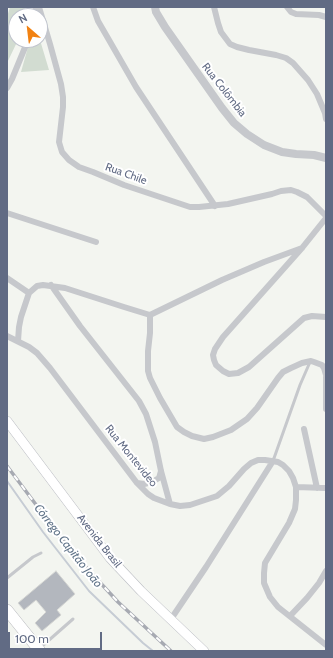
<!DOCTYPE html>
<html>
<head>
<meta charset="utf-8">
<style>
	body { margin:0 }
	#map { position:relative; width:333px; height:658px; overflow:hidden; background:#f3f5f0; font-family:Cabin,sans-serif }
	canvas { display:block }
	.frame { position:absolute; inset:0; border:8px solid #616b84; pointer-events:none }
	.north { position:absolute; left:8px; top:8px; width:40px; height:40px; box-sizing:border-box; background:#fff; border:1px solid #c0c4ce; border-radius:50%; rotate:332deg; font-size:11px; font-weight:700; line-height:16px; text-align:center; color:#616b84 }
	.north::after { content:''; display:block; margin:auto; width:14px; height:18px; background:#f28212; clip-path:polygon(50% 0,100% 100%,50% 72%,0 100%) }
	.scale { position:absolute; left:8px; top:632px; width:94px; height:18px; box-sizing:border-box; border:2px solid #616b84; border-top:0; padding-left:5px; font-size:12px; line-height:14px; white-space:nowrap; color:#616b84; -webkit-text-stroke:3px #fff; paint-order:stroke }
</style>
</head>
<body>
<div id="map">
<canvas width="333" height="658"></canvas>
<div class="frame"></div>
<div class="north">N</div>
<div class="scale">100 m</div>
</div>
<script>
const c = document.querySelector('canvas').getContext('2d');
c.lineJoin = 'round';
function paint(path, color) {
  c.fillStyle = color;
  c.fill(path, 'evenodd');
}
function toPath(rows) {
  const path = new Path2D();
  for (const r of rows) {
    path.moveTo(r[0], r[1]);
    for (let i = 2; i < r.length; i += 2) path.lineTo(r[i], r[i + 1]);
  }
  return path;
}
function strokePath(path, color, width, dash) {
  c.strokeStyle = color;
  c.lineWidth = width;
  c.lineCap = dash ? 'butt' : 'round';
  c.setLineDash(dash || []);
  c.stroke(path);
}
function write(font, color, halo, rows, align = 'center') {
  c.font = font + ' Cabin,sans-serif';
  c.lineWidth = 4;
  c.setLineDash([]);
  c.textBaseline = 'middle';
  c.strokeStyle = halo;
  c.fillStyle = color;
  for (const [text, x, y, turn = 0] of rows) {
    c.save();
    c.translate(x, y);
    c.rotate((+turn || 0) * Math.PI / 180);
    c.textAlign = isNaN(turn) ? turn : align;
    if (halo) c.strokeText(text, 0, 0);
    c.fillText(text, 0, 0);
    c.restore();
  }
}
paint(toPath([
	[10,7,24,7,28,16,16,16,16,40,18,40,7,63,7,17],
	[30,40,40,40,49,70,21,72]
]), '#d2dcd1');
strokePath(toPath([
	[7,481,43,532,89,591,143,643,153,651]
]), '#c6ccd4', 2);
const building = toPath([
	[56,571,75,594,57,610,61,615,42,631,35,623,46,612,36,600,24,610,18,603,56,571]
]);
paint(building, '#b3b7be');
strokePath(building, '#d5d6d3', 1);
const secondary = toPath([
	[7,421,110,558,141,591,204,651]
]);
const trunk = toPath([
	[7,610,40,651]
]);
strokePath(secondary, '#babcc2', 10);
strokePath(trunk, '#b8b9bd', 12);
strokePath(toPath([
	[273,461,300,385,310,362],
	[7,578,33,557,41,553],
	[40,648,73,619]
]), '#c6c8cc', 3);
strokePath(toPath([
	[39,7,50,44,61,84,63,97,63,107,59,142,62,152,69,160,79,167,93,172,124,185,190,207,199,207,228,204,272,194,281,191,291,190,297,192,307,197,326,216],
	[93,7,98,21,109,40,136,87,215,206],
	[214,7,218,23,221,32,230,44,237,47,249,50,276,55,286,58,293,63,308,80,317,94,325,113,326,119],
	[287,7,291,12,296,14,319,15,326,17],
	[32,16,37,7],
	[7,88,12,79,26,45,27,40],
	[7,213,96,242],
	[326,218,302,248,223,337,215,349,213,355,214,360,216,365,223,371,229,374,238,373,249,367,304,318,312,316,326,317],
	[7,278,29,293],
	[51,285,80,326,139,401,146,414,155,442,161,471,170,504],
	[150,315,150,333,148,351,148,371,150,378,160,398,177,427,184,432,192,436,204,439,213,437,231,430,247,419,257,408,278,378,283,372,291,368,302,363,311,361,314,362,322,365,324,368,326,375],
	[7,336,29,347,37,353,50,368,137,483,148,494,154,498,170,504,180,506,190,505,217,496,229,486,244,469,251,463,258,460,265,460,278,462,283,465,289,471,293,478,296,487,296,500,295,509,289,523,265,563,264,573,264,583,270,597,278,607,326,645],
	[18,341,19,327,21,317,29,293,37,286,43,285,65,288,124,307,150,315,222,280,264,262,302,248],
	[326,377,326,409],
	[304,429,317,488],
	[137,483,144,484,152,482,159,478,161,471],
	[296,487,326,488],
	[290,616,307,598,319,583,326,571],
	[171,619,206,567,273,461]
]), '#c6c8cc', 6);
strokePath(toPath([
	[155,7,156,12,165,27,222,108,234,123,247,134,264,145,282,152,296,154,314,155,326,158]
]), '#c6c8cc', 8);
strokePath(secondary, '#fff', 9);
strokePath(trunk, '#fff', 11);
const rail = toPath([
	[7,466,61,538,84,565,118,602,171,651]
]);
strokePath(rail, '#a7aab2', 3.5);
strokePath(rail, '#fff', 2, [6]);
write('11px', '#616b84', '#fff', [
	["Rua Colômbia",224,90,52],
	["Rua Chile",126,174,20],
	["Rua Montevideo",131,456,51],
	["Avenida Brasil",99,541,52]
]);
write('italic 12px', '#617489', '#fff', [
	["Córrego Capitão João",68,546,52]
]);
</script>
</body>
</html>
